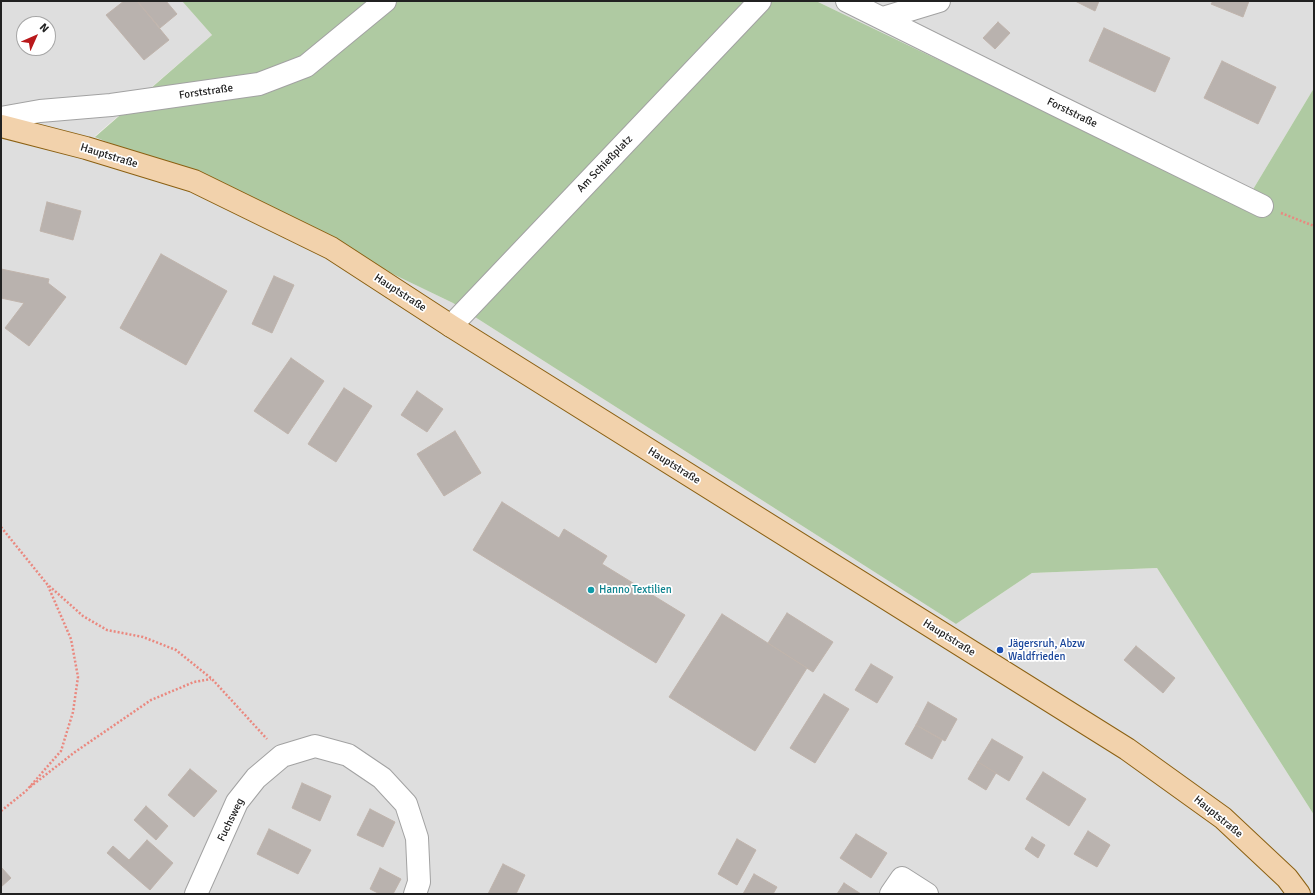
<!DOCTYPE html>
<html>
<head>
<meta charset="utf-8">
<style>
	body { margin:0 }
	#map { position:relative; width:1315px; height:895px; overflow:hidden; background:#f0ede8; font-family:Signika,sans-serif }
	canvas { display:block }
	.frame { position:absolute; inset:0; border:2px solid #212121; pointer-events:none }
	.north { position:absolute; left:16px; top:16px; width:40px; height:40px; box-sizing:border-box; background:#fff; border:1px solid #a6a6a6; border-radius:50%; rotate:45deg; font-size:11px; font-weight:700; line-height:16px; text-align:center; color:#212121 }
	.north::after { content:''; display:block; margin:auto; width:14px; height:18px; background:#b9181b; clip-path:polygon(50% 0,100% 100%,50% 72%,0 100%) }
</style>
</head>
<body>
<div id="map">
<canvas width="1315" height="895"></canvas>
<div class="frame"></div>
<div class="north">N</div>
</div>
<script>
const c = document.querySelector('canvas').getContext('2d');
c.lineJoin = 'round';
function paint(path, color) {
  c.fillStyle = color;
  c.fill(path, 'evenodd');
}
function toPath(rows) {
  const path = new Path2D();
  for (const r of rows) {
    path.moveTo(r[0], r[1]);
    for (let i = 2; i < r.length; i += 2) path.lineTo(r[i], r[i + 1]);
  }
  return path;
}
function strokePath(path, color, width, dash) {
  c.strokeStyle = color;
  c.lineWidth = width;
  c.lineCap = dash ? 'butt' : 'round';
  c.setLineDash(dash || []);
  c.stroke(path);
}
function write(font, color, halo, rows, align = 'center') {
  c.font = font + ' Signika,sans-serif';
  c.lineWidth = 3.5;
  c.setLineDash([]);
  c.textBaseline = 'middle';
  c.strokeStyle = halo;
  c.fillStyle = color;
  for (const [text, x, y, turn = 0] of rows) {
    c.save();
    c.translate(x, y);
    c.rotate((+turn || 0) * Math.PI / 180);
    c.textAlign = isNaN(turn) ? turn : align;
    if (halo) c.strokeText(text, 0, 0);
    c.fillText(text, 0, 0);
    c.restore();
  }
}
paint(toPath([
	[1,1,182,1,212,35,95,136,191,177,453,303,956,624,1032,573,1157,568,1314,815,1314,894,1,894],
	[24,24,48,24,48,48,24,48],
	[816,1,1314,1,1314,88,1243,206]
]), '#dedede');
paint(toPath([
	[182,1,816,1,1243,206,1314,88,1314,815,1157,568,1032,573,956,624,453,303,191,177,95,137,212,35]
]), '#afcaa2');
const building = toPath([
	[124,1,137,1,169,40,144,60,106,15,124,1],
	[137,1,166,1,177,14,160,28,137,1],
	[1075,1,1099,1,1095,11,1075,1],
	[1213,1,1249,1,1243,17,1211,4,1213,1],
	[998,22,1010,33,995,49,983,38,998,22],
	[1104,28,1170,58,1155,92,1089,61,1104,28],
	[1222,61,1276,87,1258,124,1204,98,1222,61],
	[47,202,81,211,73,240,40,231,47,202],
	[161,254,227,291,186,365,120,328,161,254],
	[1,269,49,279,48,283,66,297,29,346,5,328,24,303,1,298,1,269],
	[274,276,294,285,272,333,252,324,274,276],
	[291,358,324,381,288,434,254,411,291,358],
	[344,388,372,406,336,462,308,444,344,388],
	[417,391,443,409,427,432,401,415,417,391],
	[455,431,481,473,444,496,417,454,455,431],
	[502,502,559,538,564,529,607,556,602,564,685,615,656,663,473,550,502,502],
	[787,613,833,642,813,672,768,643,787,613],
	[722,614,807,668,755,751,669,697,722,614],
	[1136,646,1175,678,1163,693,1124,660,1136,646],
	[871,664,893,677,877,703,855,690,871,664],
	[824,694,849,709,815,763,790,748,824,694],
	[928,702,957,719,945,741,916,725,928,702],
	[916,725,942,740,932,759,905,744,916,725],
	[992,739,1023,757,1009,781,978,762,992,739],
	[978,762,996,773,986,790,968,779,978,762],
	[190,769,217,791,194,817,168,795,190,769],
	[1043,772,1086,799,1069,826,1026,799,1043,772],
	[302,783,331,796,320,821,292,808,302,783],
	[146,806,168,826,156,840,134,820,146,806],
	[370,809,395,822,383,847,357,835,370,809],
	[269,829,311,850,298,874,257,854,269,829],
	[1088,831,1110,845,1097,867,1074,854,1088,831],
	[856,834,887,853,871,878,840,858,856,834],
	[1032,837,1045,845,1038,858,1025,849,1032,837],
	[737,839,756,850,737,885,718,874,737,839],
	[147,840,173,863,150,890,107,853,113,846,129,860,147,840],
	[503,864,525,875,516,894,488,894,503,864],
	[1,867,11,878,1,887,1,867],
	[380,868,401,879,393,894,380,894,370,889,380,868],
	[754,874,777,887,773,894,743,894,754,874],
	[844,883,861,894,837,894,844,883]
]);
paint(building, '#b9b2ae');
strokePath(building, '#c0b4ac', 1);
const minor = toPath([
	[847,1,1056,105,1262,206],
	[883,18,939,1],
	[1,118,40,111,111,105,259,84,306,66,385,1],
	[451,326,760,1],
	[196,894,237,802,256,778,282,756,315,746,348,755,382,778,406,804,417,838,419,882,415,894],
	[891,894,902,878,927,894]
]);
const major = toPath([
	[1,126,86,148,194,181,331,248,451,326,1127,749,1223,818,1287,878,1299,894]
]);
strokePath(minor, '#a2a2a2', 24);
strokePath(major, '#8b6012', 24);
strokePath(toPath([
	[1281,213,1314,226],
	[1,527,47,584,83,616,107,630,143,637,176,650,212,679,267,739],
	[30,787,75,752,151,700,194,682,211,679],
	[1,811,26,791,61,751,73,712,78,677,71,639,48,586]
]), '#ea887f', 2.5, [2, 2]);
strokePath(minor, '#fff', 22);
strokePath(major, '#f2d2ac', 22);
for (const [x, y, r, color] of [
	[591,590,4,"#0f9aa8"],
	[1000,650,4,"#1a4fb4"]
]) {
  const dot = new Path2D();
  dot.arc(x, y, r, 0, 2 * Math.PI);
  c.fillStyle = color;
  c.fill(dot);
  strokePath(dot, '#fff', 1.5);
}
write('11px', '#212121', '#fff', [
	["Forststraße",206,92,-8],
	["Forststraße",1072,113,26],
	["Hauptstraße",109,156,17],
	["Am Schießplatz",605,164,-46],
	["Hauptstraße",400,293,33],
	["Hauptstraße",674,466,32],
	["Hauptstraße",949,638,32],
	["Hauptstraße",1218,817,39],
	["Fuchsweg",231,820,-64]
]);
write('11px', '#0d838f', '#fff', [
	["Hanno Textilien",599,590]
], 'left');
write('11px', '#164399', '#fff', [
	["Jägersruh, Abzw",1008,644],
	["Waldfrieden",1008,657]
], 'left');
</script>
</body>
</html>
